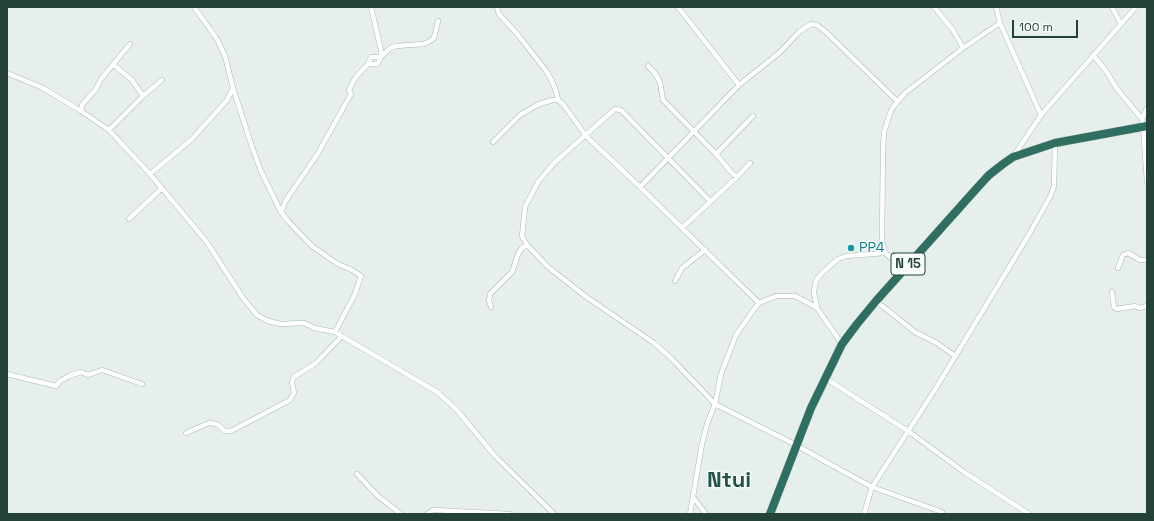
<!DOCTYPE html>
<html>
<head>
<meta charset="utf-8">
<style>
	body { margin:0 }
	#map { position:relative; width:1154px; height:521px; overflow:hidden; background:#e6efeb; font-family:"Space Grotesk",sans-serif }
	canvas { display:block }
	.frame { position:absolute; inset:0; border:8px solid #24423a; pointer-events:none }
	.scale { position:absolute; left:1012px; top:20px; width:66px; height:18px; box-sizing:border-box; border:2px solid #24423a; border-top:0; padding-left:5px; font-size:12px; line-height:14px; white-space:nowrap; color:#24423a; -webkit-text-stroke:3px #f7fbf9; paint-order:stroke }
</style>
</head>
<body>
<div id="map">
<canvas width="1154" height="521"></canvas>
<div class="frame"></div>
<div class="scale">100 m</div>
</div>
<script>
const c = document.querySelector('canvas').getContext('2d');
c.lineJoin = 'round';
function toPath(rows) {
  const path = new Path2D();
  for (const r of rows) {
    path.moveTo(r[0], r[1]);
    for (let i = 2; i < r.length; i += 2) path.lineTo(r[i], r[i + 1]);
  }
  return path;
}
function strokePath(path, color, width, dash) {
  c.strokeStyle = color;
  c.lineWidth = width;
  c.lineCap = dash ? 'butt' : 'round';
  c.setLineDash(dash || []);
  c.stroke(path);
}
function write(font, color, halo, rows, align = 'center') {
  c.font = font + ' "Space Grotesk",sans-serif';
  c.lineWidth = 3;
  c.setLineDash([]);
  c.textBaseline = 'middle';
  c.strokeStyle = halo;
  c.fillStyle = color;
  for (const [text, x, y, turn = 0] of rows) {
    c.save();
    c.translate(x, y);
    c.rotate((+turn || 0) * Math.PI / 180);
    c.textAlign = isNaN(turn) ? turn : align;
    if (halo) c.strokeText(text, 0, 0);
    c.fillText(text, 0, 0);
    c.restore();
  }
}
const street = toPath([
	[194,7,217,39,225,56,233,88,252,147,261,171,281,212,288,221,312,246,336,263,352,270,361,276,355,294,335,332],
	[497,7,499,14,519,36,546,71,552,81,556,91,558,100],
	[678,7,739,85],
	[934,7,953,30,963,48],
	[996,7,1000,23,1041,115],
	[1112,7,1121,24],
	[1093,55,1106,71,1117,89,1142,119,1143,126,1147,181],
	[368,64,375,64,378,63,381,57,381,50,371,7],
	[114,65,132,80,143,96],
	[648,66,654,72,660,82,663,100,716,154,731,172,737,177],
	[7,73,43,88,81,111,109,130,150,174,206,241,243,298,257,315,268,321,281,324,304,323,314,328,335,332,437,392,456,409,495,456,554,514],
	[81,111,82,105,96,89,101,79,130,44],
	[1142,119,1147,108],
	[109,130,143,96,162,80],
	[493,142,520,115,539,104,553,100,558,100,563,104,586,136,640,187,759,303],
	[716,154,753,116],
	[1013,157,1041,115,1136,7],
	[150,174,192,139,227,100,233,88],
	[640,187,739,85,779,53,800,31,811,24,817,25,827,33,897,101],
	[710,201,621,110,615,109,554,163,538,182,525,207,522,236,527,245,547,266,585,296,654,343,672,359,715,404,796,445,826,462,872,487,942,512],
	[281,212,286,200,317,155,351,94,349,90,355,78,368,64,371,57,381,57,390,48,396,46,424,44,430,41,434,38,438,21],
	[129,219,162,188],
	[682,228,737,177,750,163],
	[904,268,885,253,882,240,883,149,884,132,890,113,893,107,905,93,963,48,1000,23],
	[1118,268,1123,255,1128,253,1140,260,1147,260],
	[675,281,682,268,705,250],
	[1112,292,1114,307,1117,309,1135,306,1140,308,1147,306],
	[876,301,915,332,937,343,955,356],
	[491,307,489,300,490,294,512,272,519,252,522,248,527,245],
	[817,308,814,292,815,284,817,279,823,272,838,259,846,256,885,253],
	[7,374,56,386,60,381,69,376,81,372,88,375,102,370,142,384],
	[825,378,908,431,964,472,1029,514],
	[186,433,209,423,217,424,225,431,231,431,290,400,294,393,292,382,294,377,316,363,342,336],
	[357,474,378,496,401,514],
	[693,497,706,514],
	[427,514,433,510,510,514],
	[690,514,702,444,707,424,715,404,721,374,736,335,752,312,759,303,776,296,795,296,801,299,817,308,842,344],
	[864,514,872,487,936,388,1028,236,1050,197,1054,186,1055,143]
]);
const highway = toPath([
	[770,514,811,408,842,344,857,324,876,301,977,188,989,175,1003,164,1013,157,1055,143,1147,126]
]);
strokePath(street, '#a8b8b2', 5.5);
strokePath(highway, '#c2cac8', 9);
strokePath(street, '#fff', 4.5);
strokePath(highway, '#2f6f62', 8);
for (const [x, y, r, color] of [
	[851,248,4,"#0f9aa8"]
]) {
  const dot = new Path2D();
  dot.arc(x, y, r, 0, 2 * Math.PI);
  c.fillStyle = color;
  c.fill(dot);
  strokePath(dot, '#f7fbf9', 1.5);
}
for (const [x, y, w] of [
	[908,264,34]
]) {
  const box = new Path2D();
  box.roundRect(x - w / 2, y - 11, w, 22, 3);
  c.fillStyle = '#f7fbf9';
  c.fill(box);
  strokePath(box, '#24423a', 1);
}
write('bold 13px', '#24423a', null, [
	["N 15",908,264]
]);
write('14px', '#0d838f', '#f7fbf9', [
	["PP4",859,248]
], 'left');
write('bold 22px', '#1f5548', '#f7fbf9', [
	["Ntui",729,481]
]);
</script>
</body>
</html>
